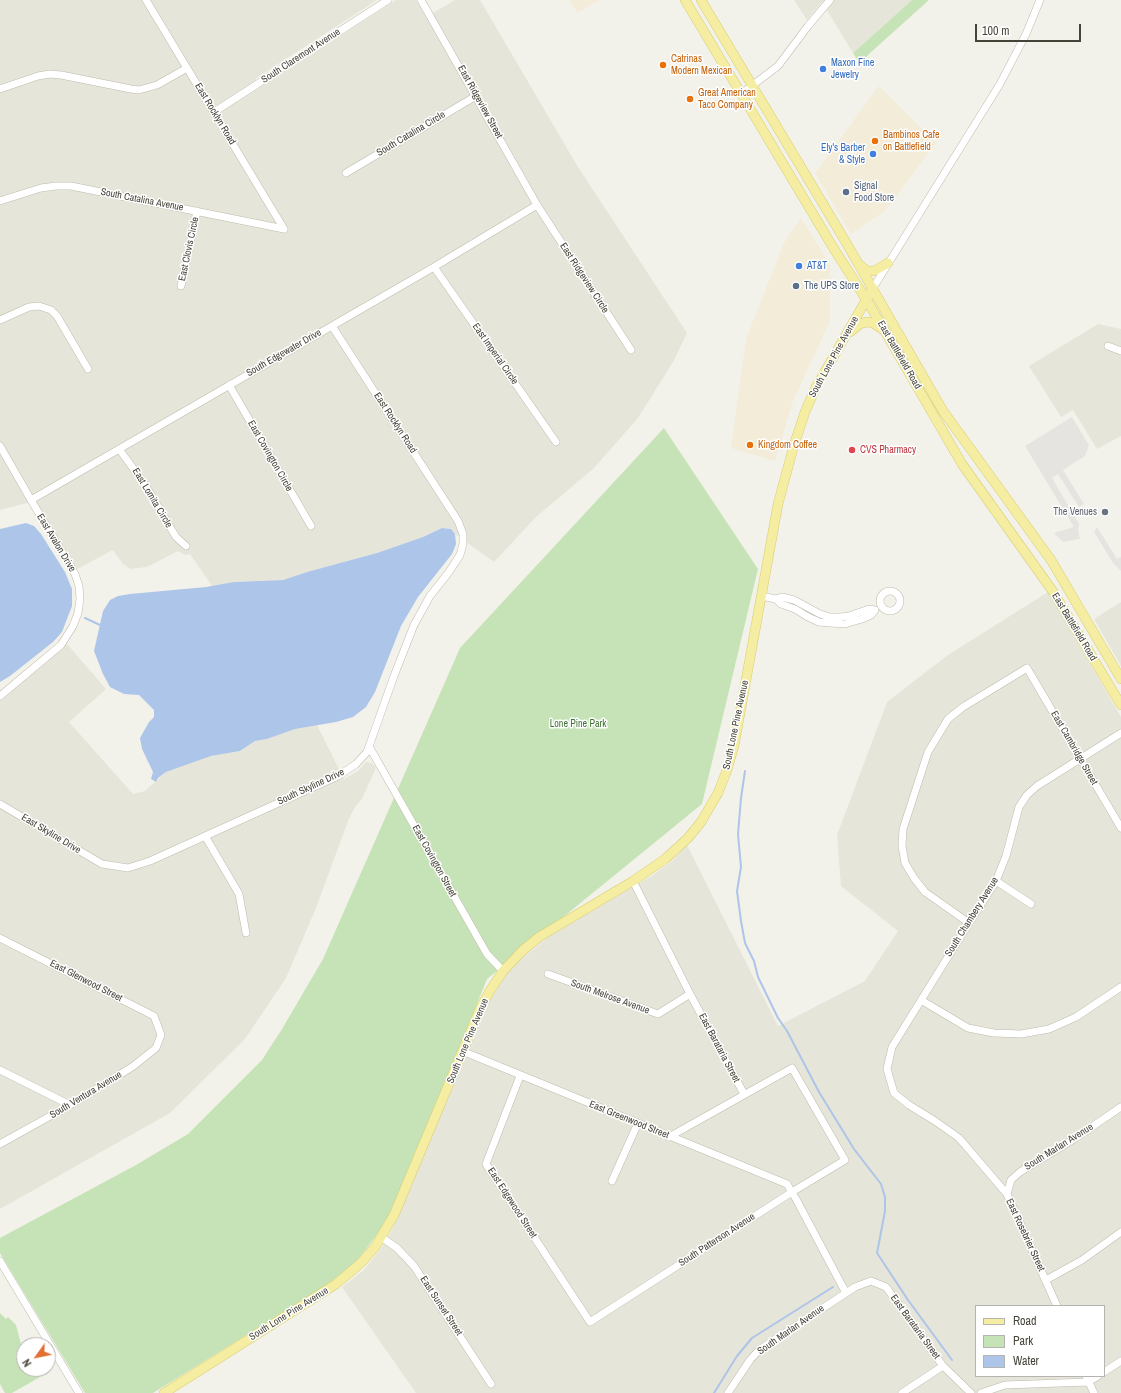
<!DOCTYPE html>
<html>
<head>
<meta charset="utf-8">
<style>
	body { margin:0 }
	#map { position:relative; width:1121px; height:1393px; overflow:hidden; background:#f3f2ea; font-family:"Archivo Narrow",sans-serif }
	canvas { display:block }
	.legend { position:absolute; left:975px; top:1305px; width:130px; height:72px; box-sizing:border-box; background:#fff; border:1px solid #b5b4b0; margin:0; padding:5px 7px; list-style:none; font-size:12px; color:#464439 }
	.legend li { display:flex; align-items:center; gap:8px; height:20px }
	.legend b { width:20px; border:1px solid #b5b4b0 }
	.north { position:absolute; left:16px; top:1337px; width:40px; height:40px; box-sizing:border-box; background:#fff; border:1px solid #b5b4b0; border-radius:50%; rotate:237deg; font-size:11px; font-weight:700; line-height:16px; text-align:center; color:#464439 }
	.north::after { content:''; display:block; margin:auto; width:14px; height:18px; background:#e36f31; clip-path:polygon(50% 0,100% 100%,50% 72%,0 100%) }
	.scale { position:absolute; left:975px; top:24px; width:106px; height:18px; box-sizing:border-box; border:2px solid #464439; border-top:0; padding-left:5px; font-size:12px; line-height:14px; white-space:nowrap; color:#464439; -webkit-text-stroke:3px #fff; paint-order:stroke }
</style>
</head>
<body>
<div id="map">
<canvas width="1121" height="1393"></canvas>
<ul class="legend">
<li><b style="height:5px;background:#f4eda2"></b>Road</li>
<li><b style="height:11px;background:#c6e3b7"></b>Park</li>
<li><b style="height:11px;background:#adc5e9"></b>Water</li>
</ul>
<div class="north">N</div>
<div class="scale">100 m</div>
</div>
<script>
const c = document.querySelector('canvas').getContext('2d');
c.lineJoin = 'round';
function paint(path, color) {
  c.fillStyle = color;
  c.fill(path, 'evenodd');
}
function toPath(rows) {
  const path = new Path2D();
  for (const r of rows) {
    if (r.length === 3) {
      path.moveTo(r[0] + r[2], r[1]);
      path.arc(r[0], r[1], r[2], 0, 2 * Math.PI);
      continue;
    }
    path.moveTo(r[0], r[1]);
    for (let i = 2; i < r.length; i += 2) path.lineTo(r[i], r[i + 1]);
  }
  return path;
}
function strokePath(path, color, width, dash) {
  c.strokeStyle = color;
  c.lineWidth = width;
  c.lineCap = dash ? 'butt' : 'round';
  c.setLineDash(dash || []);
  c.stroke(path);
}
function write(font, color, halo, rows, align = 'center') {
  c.font = font + ' "Archivo Narrow",sans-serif';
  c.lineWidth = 3;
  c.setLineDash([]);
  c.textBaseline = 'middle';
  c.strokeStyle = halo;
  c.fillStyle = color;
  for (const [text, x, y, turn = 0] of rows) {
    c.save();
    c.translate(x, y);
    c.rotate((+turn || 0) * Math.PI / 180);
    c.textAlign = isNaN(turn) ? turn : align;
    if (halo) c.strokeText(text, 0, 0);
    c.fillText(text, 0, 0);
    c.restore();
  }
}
paint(toPath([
	[0,0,377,0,255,79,260,87,396,0,416,0,426,17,455,0,480,0,578,167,687,333,673,362,638,418,594,468,535,518,494,562,455,534,451,529,442,528,423,537,377,553,307,572,283,580,234,582,212,586,190,554,185,555,178,551,147,567,131,569,123,564,113,550,77,569,35,501,0,510],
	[794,0,912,0,853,53,822,2,807,20],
	[1098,324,1121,329,1121,436,1097,449,1073,410,1061,417,1029,366],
	[1048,592,1121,717,1121,1393,416,1393,342,1287,364,1270,380,1250,391,1232,406,1198,482,1014,504,978,514,965,547,938,653,875,672,861,687,845,778,1026,865,981,898,931,841,886,837,835,887,702,948,655],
	[976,1306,1104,1306,1104,1376,976,1376],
	[1121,602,1121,666,1094,619],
	[67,644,106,689,69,722,133,794,145,791,166,772,211,756,240,751,255,741,267,739,295,729,317,725,344,779,358,771,366,762,372,763,376,768,362,799,355,807,348,821,316,908,286,978,245,1039,170,1113,0,1209,0,690,5,696]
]), '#e6e5d9');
paint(toPath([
	[570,0,599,0,577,13],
	[879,86,936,143,886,210,851,234,815,173],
	[801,218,830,265,830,321,793,401,775,461,731,448,746,339,784,243]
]), '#f2ecd8');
paint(toPath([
	[912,0,929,0,870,53,860,64,853,53],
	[664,428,758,569,702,804,487,979,398,1199,380,1230,364,1252,347,1271,323,1287,153,1393,85,1393,0,1253,0,1238,136,1165,188,1134,262,1060,282,1029,323,959,460,648],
	[0,1313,6,1319,8,1317,16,1325,22,1348,24,1349,24,1369,36,1369,40,1377,12,1393,5,1393,0,1384,0,1361,5,1358,0,1361]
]), '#c6e3b7');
paint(toPath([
	[1072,417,1089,445,1085,456,1063,470,1084,504,1079,507,1058,474,1052,478,1079,524,1078,531,1080,539,1063,542,1054,533,1074,527,1025,446],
	[1097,527,1117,559,1121,557,1121,571,1113,563,1094,532]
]), '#e5e4e1');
paint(toPath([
	[26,523,34,526,41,534,65,572,72,589,72,606,62,632,53,642,10,676,0,682,0,529],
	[442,528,451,529,455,534,456,544,452,554,418,597,401,626,375,692,366,707,353,717,336,722,295,729,267,739,255,741,240,751,211,756,166,772,158,778,156,782,151,779,153,772,142,749,140,738,149,722,154,717,154,710,139,695,124,694,110,687,103,674,94,651,103,611,110,600,118,596,130,594,206,587,234,582,283,580,307,572,377,553,423,537]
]), '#adc5e9');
strokePath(toPath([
	[85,618,100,625],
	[745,771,741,798,738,834,741,867,737,891,741,921,745,943,754,961,758,977,778,1018,787,1031,819,1092,854,1149,881,1184,885,1197,885,1211,877,1253,908,1300,952,1360],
	[714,1393,737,1356,752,1338,833,1287]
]), '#adc5e9', 2);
const minor = toPath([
	[146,0,284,229],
	[421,0,537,205,631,350],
	[0,89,38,76,50,74,61,75,131,89,139,90,157,85,187,68],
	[741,94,778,66,808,26,830,0],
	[214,112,388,0],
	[346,173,476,96],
	[0,201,41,188,56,186,71,186,284,229],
	[434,267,556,442],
	[181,286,197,211],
	[873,288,1000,84,1026,34,1040,0],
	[0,320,29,307,39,306,51,310,57,316,88,369],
	[1108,346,1121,351],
	[229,385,311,526],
	[0,446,31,500,75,574,79,586,80,599,78,613,73,626,61,645,0,696],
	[119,449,144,483,176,537,186,546],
	[31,500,434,267,537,205],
	[890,601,10],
	[761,596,776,599],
	[782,597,794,600,820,614,830,617,840,617,849,616,869,609,875,610,871,615,862,619,845,624,830,623,819,622,808,617,795,609,781,604,776,599,782,597],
	[370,748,487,954,503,971],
	[0,804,102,864,128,868,150,861,338,776,356,764,367,752,394,676,414,625,430,596,449,572,460,555,463,544,463,534,458,521,332,326],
	[205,836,239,894,246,933],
	[633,881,690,994,744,1094],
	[996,881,1031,904],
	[969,923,925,892,914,878,905,863,902,846,903,829,928,752,948,719,963,707,1027,668,1121,828],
	[0,938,154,1016,161,1035,156,1048,132,1067,70,1105,0,1144],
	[548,974,658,1014,690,994],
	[921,1000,968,1028,994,1033,1021,1034,1049,1029,1076,1017,1121,987],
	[462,1051,787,1184,796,1199,846,1293,855,1287,871,1281,886,1287,943,1366,971,1393],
	[0,1070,70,1105],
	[520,1076,486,1164,590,1322,792,1192,845,1160,792,1068,669,1137],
	[612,1181,638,1123],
	[1007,1194,1011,1180,1020,1172,1077,1137,1121,1107],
	[381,1237,397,1248,414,1266,491,1384],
	[0,1261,79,1393],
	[1046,1280,1082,1260,1121,1232],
	[1057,1306,1007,1194,959,1138,935,1121,909,1105,894,1093,887,1069,892,1047,969,923,996,881,1006,856,1019,807,1027,795,1037,786,1121,733],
	[1104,1372,1121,1361],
	[1086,1376,1094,1393],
	[728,1393,750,1360,759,1350,846,1293],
	[902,1393,943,1366],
	[981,1393,1005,1385,1088,1382,1098,1376]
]);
const major = toPath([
	[685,0,834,249,866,299,962,464,1054,593,1121,705],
	[701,0,844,239,943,411,1051,560,1121,679],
	[860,265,867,271,874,271,888,263],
	[850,332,860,324,866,322,873,323,882,329],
	[164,1393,336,1284,361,1263,375,1247,394,1215,481,1007,491,989,503,971,523,950,539,937,633,881,665,859,688,838,701,822,718,793,727,770,734,746,778,504,794,445,805,412,816,387,873,288]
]);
strokePath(minor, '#bebbad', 8);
strokePath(major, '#d7cd74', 10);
strokePath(minor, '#fff', 7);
strokePath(major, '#f4eda2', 9);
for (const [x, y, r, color] of [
	[663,65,4,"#e8710a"],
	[823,69,4,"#3f7fe0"],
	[690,99,4,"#e8710a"],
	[875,141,4,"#e8710a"],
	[873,154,4,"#3f7fe0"],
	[846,192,4,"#5c6f8a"],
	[799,266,4,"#3f7fe0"],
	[796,286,4,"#5c6f8a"],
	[750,445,4,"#e8710a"],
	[852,450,4,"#e0444e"],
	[1105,512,4,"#6b7280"]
]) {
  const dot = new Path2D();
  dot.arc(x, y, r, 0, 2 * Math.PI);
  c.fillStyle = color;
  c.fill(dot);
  strokePath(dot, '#fff', 1.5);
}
write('10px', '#464439', '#fff', [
	["South Claremont Avenue",301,56,-33],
	["East Ridgeview Street",480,102,61],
	["East Rocklyn Road",215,114,59],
	["South Catalina Circle",411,134,-31],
	["South Catalina Avenue",142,200,11],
	["East Clovis Circle",189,249,-78],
	["East Ridgeview Circle",584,278,57],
	["South Edgewater Drive",284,353,-30],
	["East Imperial Circle",495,354,55],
	["East Battlefield Road",899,355,60],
	["South Lone Pine Avenue",834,357,-61],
	["East Rocklyn Road",395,423,57],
	["East Covington Circle",270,456,60],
	["East Lomita Circle",152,498,59],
	["East Avalon Drive",56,543,59],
	["East Battlefield Road",1074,627,59],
	["South Lone Pine Avenue",736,725,-78],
	["East Cambridge Street",1074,748,60],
	["South Skyline Drive",311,787,-25],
	["East Skyline Drive",51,834,31],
	["East Covington Street",434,861,61],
	["South Chambery Avenue",972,917,-58],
	["East Glenwood Street",86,981,27],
	["South Melrose Avenue",610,997,20],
	["South Lone Pine Avenue",468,1041,-67],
	["East Barataria Street",719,1048,62],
	["South Ventura Avenue",86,1095,-31],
	["East Greenwood Street",629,1120,22],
	["South Marlan Avenue",1059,1147,-32],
	["East Edgewood Street",512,1203,57],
	["East Rosebrier Street",1025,1235,65],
	["South Patterson Avenue",717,1240,-33],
	["East Sunset Street",441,1306,57],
	["South Lone Pine Avenue",289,1314,-32],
	["East Barataria Street",915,1327,54],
	["South Marlan Avenue",791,1330,-35]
]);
write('10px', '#c56008', '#fff', [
	["Catrinas",671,59],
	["Modern Mexican",671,71],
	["Great American",698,93],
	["Taco Company",698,105],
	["Bambinos Cafe",883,135],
	["on Battlefield",883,147],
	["Kingdom Coffee",758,445]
], 'left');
write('10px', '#366cbe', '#fff', [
	["Maxon Fine",831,63],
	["Jewelry",831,75],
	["Ely's Barber",865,148,"right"],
	["& Style",865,160,"right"],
	["AT&T",807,266]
], 'left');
write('10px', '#4e5e75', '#fff', [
	["Signal",854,186],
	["Food Store",854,198],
	["The UPS Store",804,286]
], 'left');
write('10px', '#be3a42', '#fff', [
	["CVS Pharmacy",860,450]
], 'left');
write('10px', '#5b616d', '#fff', [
	["The Venues",1097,512]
], 'right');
write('10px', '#3d7232', '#fff', [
	["Lone Pine Park",578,724]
]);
</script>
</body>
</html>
